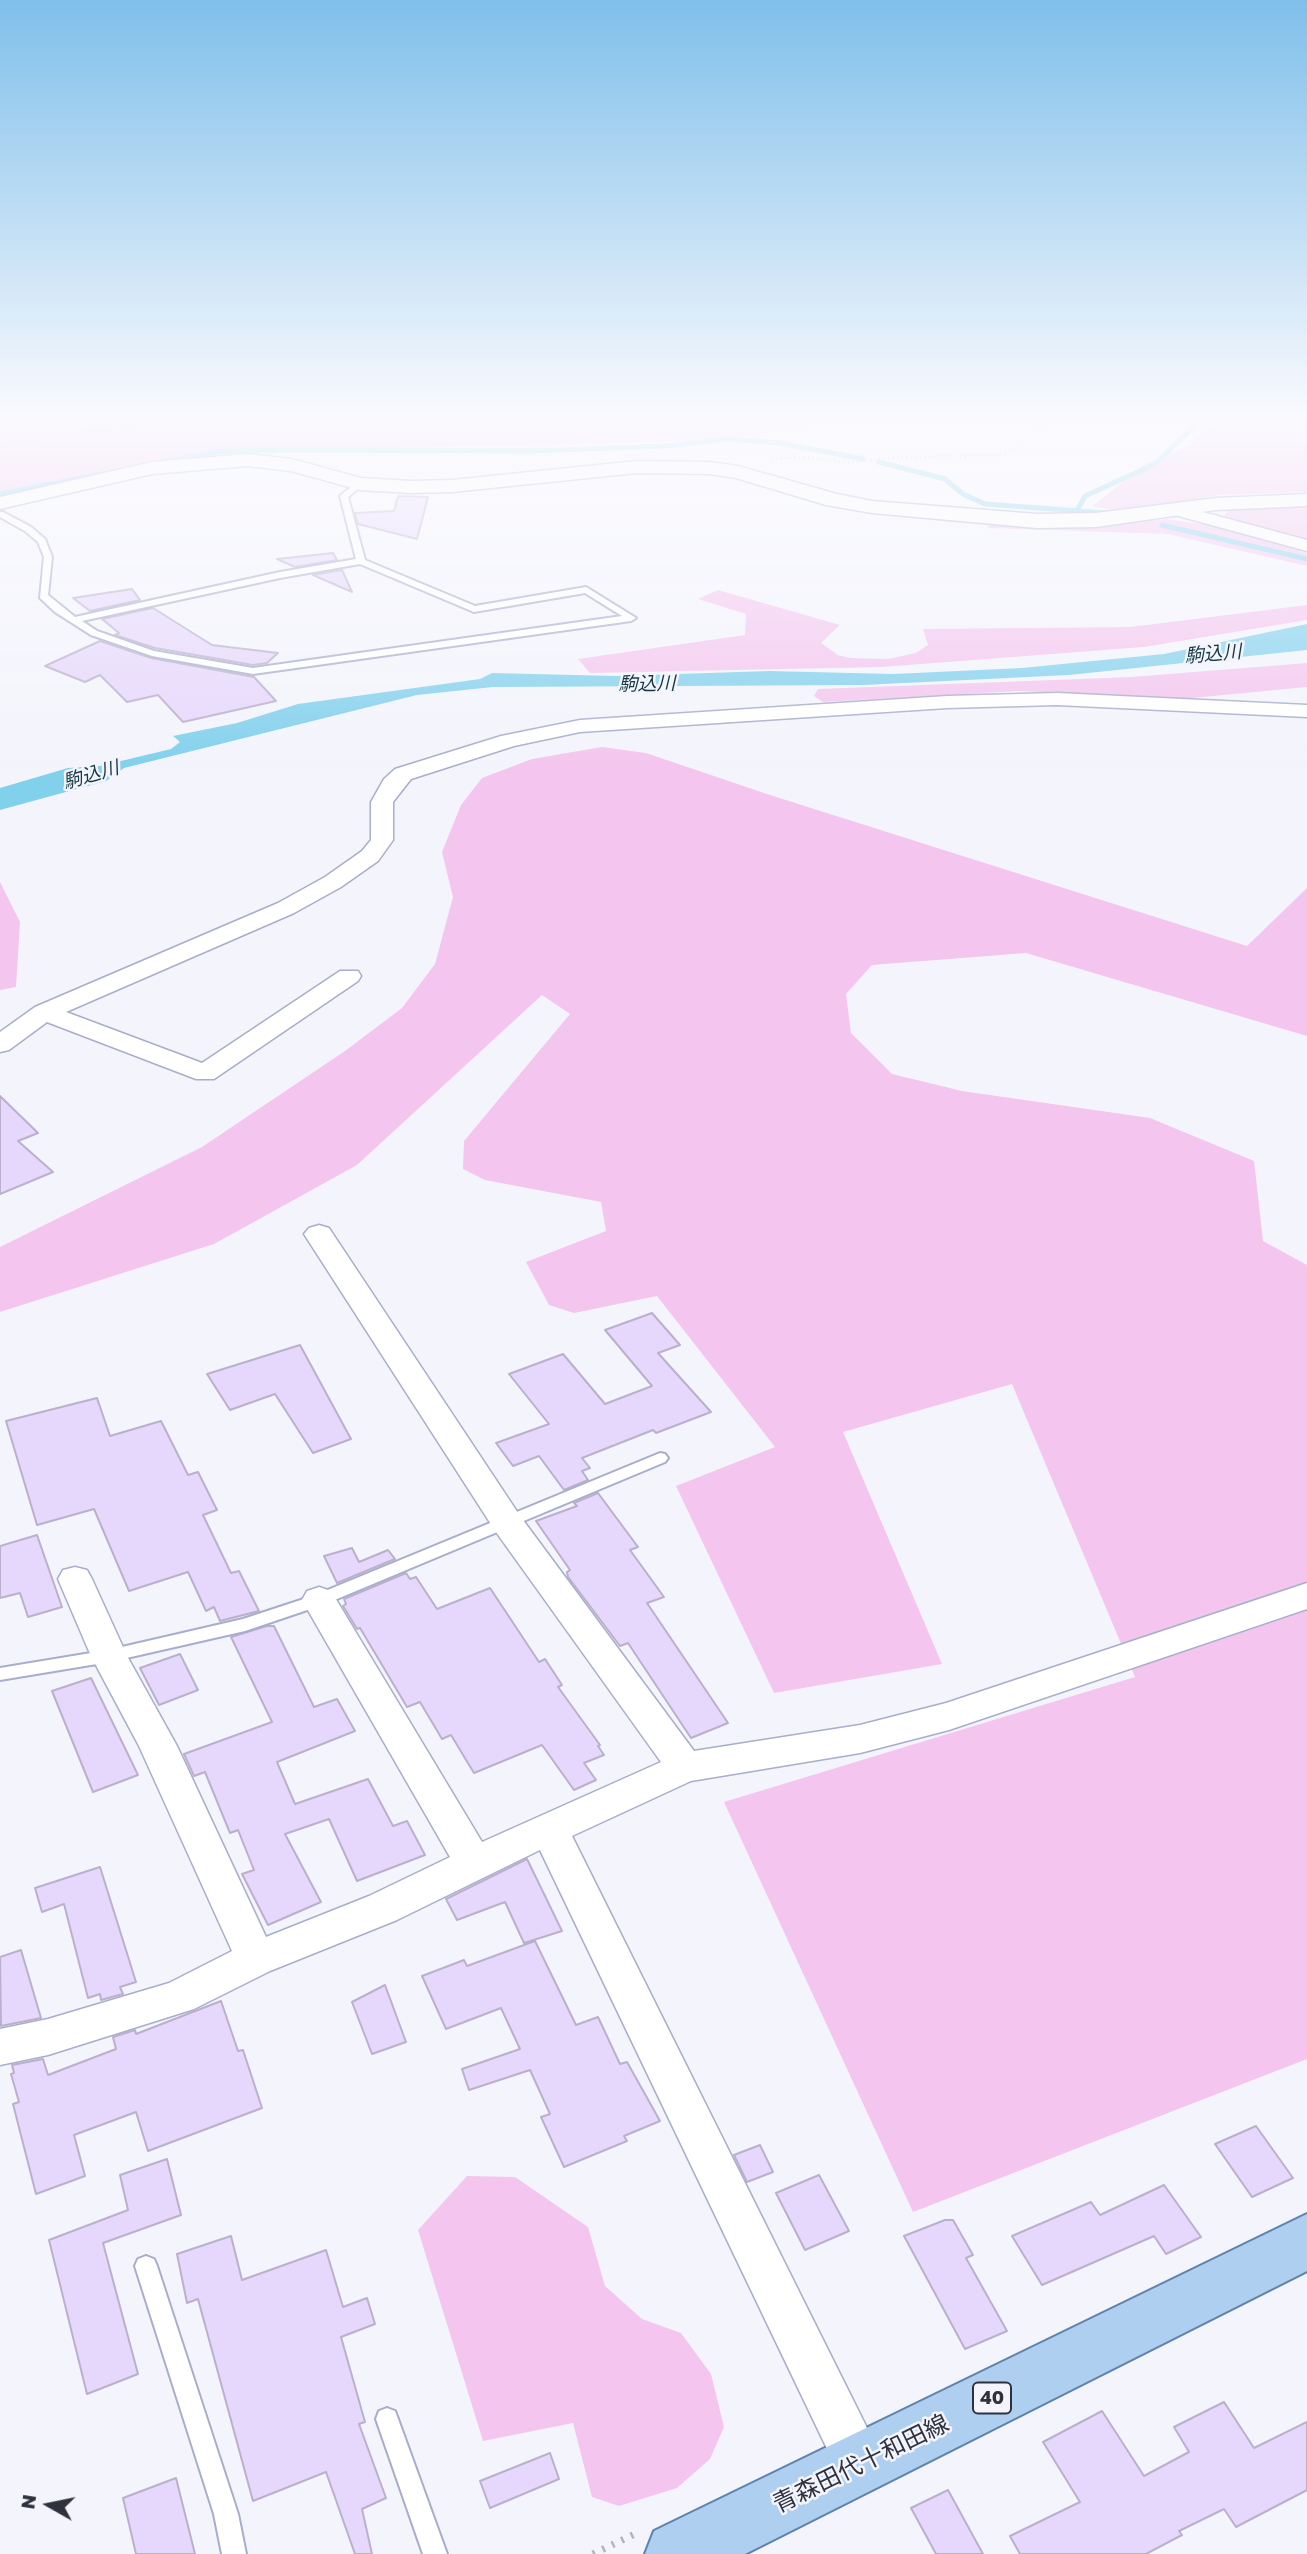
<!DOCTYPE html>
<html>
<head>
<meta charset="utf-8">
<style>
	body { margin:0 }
	#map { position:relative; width:1307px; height:2554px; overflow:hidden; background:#f4f5fc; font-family:"Golos Text",sans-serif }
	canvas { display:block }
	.north { position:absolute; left:14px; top:2470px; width:70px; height:70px; -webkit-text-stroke:5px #f4f5fc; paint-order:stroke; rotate:279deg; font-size:19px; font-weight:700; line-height:28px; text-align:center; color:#2f313d }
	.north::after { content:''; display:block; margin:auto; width:24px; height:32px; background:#2f313d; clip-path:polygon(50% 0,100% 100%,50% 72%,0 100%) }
</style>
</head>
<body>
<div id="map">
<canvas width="1307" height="2554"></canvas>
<div class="north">N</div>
</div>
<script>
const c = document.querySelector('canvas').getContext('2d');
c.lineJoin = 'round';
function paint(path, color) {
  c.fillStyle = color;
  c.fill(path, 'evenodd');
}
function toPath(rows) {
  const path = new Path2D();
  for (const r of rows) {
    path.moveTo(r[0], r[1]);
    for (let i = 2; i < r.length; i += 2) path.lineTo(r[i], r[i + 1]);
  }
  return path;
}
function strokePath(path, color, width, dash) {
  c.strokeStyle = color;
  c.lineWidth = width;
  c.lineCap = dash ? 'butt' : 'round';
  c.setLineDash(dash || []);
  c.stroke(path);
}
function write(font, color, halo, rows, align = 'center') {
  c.font = font + ' "Golos Text","Noto Sans JP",sans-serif';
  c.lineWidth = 5;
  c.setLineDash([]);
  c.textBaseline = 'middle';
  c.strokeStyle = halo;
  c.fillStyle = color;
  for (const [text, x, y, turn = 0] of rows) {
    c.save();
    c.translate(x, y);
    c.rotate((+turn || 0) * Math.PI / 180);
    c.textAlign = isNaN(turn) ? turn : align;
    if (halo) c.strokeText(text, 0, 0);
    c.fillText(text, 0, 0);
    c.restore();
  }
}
paint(toPath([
	[0,414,856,414,783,431,689,441,239,452,123,469,0,498],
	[1226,414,1307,414,1307,492,1217,495,1155,507,1108,509,1093,506,1143,465,1187,446],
	[1230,507,1307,507,1307,539,1224,516],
	[1167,519,1215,526,1307,553,1307,566,1168,534,988,528,990,522,1107,526],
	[718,590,840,625,821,643,838,655,850,658,888,659,916,653,928,645,923,629,1130,627,1307,605,1307,620,1144,647,882,667,590,673,578,659,745,635,746,614,698,599],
	[1307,663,1307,687,1182,699,1019,691,823,702,814,696,818,689,1131,677],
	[602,747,646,753,770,795,1247,946,1307,888,1307,1036,1026,953,872,965,846,994,851,1033,892,1074,962,1091,1150,1118,1254,1161,1263,1241,1307,1265,1307,2059,913,2212,724,1802,1135,1677,1012,1384,843,1432,942,1664,774,1693,676,1486,775,1447,657,1296,574,1313,549,1305,526,1262,606,1231,601,1202,485,1180,463,1169,464,1141,570,1014,542,995,357,1165,214,1244,0,1312,0,1247,202,1147,345,1051,402,1008,435,964,453,897,442,852,461,805,482,778,532,759],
	[0,882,20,922,16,987,0,990],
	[467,2176,515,2177,588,2227,605,2286,642,2319,681,2333,711,2374,724,2427,710,2459,677,2488,619,2506,592,2497,573,2423,483,2441,418,2230]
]), '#f4c5ee');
paint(toPath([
	[1307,624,1307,650,1069,675,864,685,493,687,417,695,124,768,106,781,0,810,0,788,68,768,100,766,171,749,180,742,173,736,237,723,298,704,480,679,492,673,616,676,769,671,893,674,1022,668,1164,654]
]), '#81d0ec');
strokePath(toPath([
	[879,462,945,479,963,494,985,504,1107,513],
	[0,494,215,452,251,450,533,451,666,446,728,439,780,443,863,459],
	[1078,509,1085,496,1155,464,1207,414],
	[1162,525,1307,559]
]), '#81d0ec', 5);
const building = toPath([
	[398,496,428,497,417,539,358,524,355,513,394,511,398,496],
	[333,553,337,560,295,567,277,559,333,553],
	[342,570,352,592,313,575,342,570],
	[132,589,140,600,90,611,73,598,132,589],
	[153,608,212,645,278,653,267,663,253,665,155,648,115,635,119,633,102,619,153,608],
	[100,641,151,658,254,677,276,701,183,722,158,695,127,702,100,675,85,682,45,666,100,641],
	[0,1096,38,1133,18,1141,53,1172,0,1194,0,1096],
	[652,1313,680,1345,658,1353,711,1412,656,1433,653,1430,582,1458,590,1468,582,1471,588,1480,564,1490,539,1456,513,1466,496,1443,549,1424,509,1374,563,1354,605,1404,652,1386,605,1330,652,1313],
	[300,1345,351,1439,313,1453,275,1394,230,1410,207,1374,300,1345],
	[97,1398,110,1436,161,1421,188,1475,198,1472,217,1510,203,1515,231,1573,239,1571,259,1611,220,1621,214,1607,206,1611,188,1572,129,1591,94,1509,37,1525,6,1421,97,1398],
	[598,1493,638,1547,630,1550,664,1597,647,1603,728,1723,691,1738,628,1643,620,1646,568,1577,567,1572,570,1570,536,1521,577,1506,574,1503,598,1493],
	[37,1535,62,1607,28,1617,20,1593,0,1598,0,1546,37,1535],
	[352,1548,359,1562,388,1550,395,1559,337,1583,324,1556,352,1548],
	[406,1573,410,1579,416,1577,437,1609,490,1588,539,1662,545,1659,562,1685,558,1687,600,1745,598,1746,604,1755,584,1763,596,1780,574,1790,542,1745,474,1773,451,1735,442,1739,420,1702,407,1707,360,1628,357,1629,343,1606,346,1604,344,1599,406,1573],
	[267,1626,274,1626,314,1707,337,1699,355,1731,277,1762,295,1804,368,1779,393,1826,407,1821,425,1855,357,1881,329,1819,285,1834,321,1902,268,1925,242,1874,254,1870,238,1830,230,1833,205,1772,194,1776,184,1754,272,1722,231,1637,267,1626],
	[180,1654,198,1690,159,1705,140,1668,180,1654],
	[91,1678,138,1775,93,1792,52,1691,91,1678],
	[527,1859,562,1931,524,1943,505,1902,457,1920,446,1899,527,1859],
	[100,1867,136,1982,120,1987,123,1994,101,2000,100,1994,88,1998,64,1904,42,1912,35,1888,100,1867],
	[535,1941,576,2025,598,2017,620,2064,627,2062,660,2121,624,2136,627,2141,564,2167,541,2117,550,2114,530,2070,469,2090,462,2069,520,2049,501,2008,446,2029,422,1976,464,1960,467,1966,535,1941],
	[21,1950,41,2018,1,2026,0,1957,21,1950],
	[385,1985,406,2042,372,2054,352,2002,385,1985],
	[221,2001,238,2051,243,2050,262,2108,148,2151,136,2112,74,2135,85,2176,36,2194,13,2104,19,2102,11,2074,14,2073,12,2065,43,2059,48,2075,116,2049,113,2037,135,2030,136,2034,221,2001],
	[1256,2126,1293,2178,1252,2197,1215,2144,1256,2126],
	[760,2145,773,2172,747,2182,734,2155,760,2145],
	[167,2159,181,2215,103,2243,138,2374,87,2394,49,2240,128,2210,120,2175,167,2159],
	[819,2175,849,2231,805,2250,776,2193,819,2175],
	[1164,2185,1201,2237,1166,2254,1154,2236,1042,2285,1012,2236,1091,2202,1100,2215,1164,2185],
	[945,2220,953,2220,973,2255,966,2258,1007,2331,965,2349,904,2236,945,2220],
	[231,2236,242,2280,326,2250,343,2307,367,2298,375,2324,341,2337,365,2422,359,2424,386,2498,362,2509,372,2554,355,2554,326,2472,253,2501,198,2299,187,2303,177,2254,231,2236],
	[1224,2402,1254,2448,1307,2422,1307,2490,1236,2527,1224,2509,1179,2531,1182,2535,1146,2554,1020,2554,1010,2536,1080,2502,1043,2442,1102,2411,1144,2476,1189,2452,1174,2427,1224,2402],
	[550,2453,559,2479,490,2508,480,2481,550,2453],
	[176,2478,195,2554,136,2554,123,2498,176,2478],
	[948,2490,983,2554,936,2554,911,2508,948,2490]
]);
paint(building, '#e6d7fc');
strokePath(building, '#bbb0cc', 2);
const service = toPath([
	[357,482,364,484,348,497,365,560,475,606,586,587,636,618,631,621,253,674,152,656,91,635,55,612,40,598,44,557,38,542,25,531,0,517,0,512,3,512,31,527,45,539,52,557,48,595,75,617,280,572,356,559,340,496,357,482],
	[360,564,474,612,585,593,622,616,253,668,154,651,97,631,82,621,280,578,360,564],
	[660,1453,665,1454,668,1458,665,1462,325,1604,245,1631,109,1662,0,1680,0,1668,109,1650,243,1619,313,1596,660,1453],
	[146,2256,154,2259,157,2266,238,2514,246,2554,222,2554,214,2514,135,2266,138,2259,146,2256],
	[387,2408,395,2411,398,2419,447,2554,423,2554,376,2419,379,2411,387,2408]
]);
const minor = toPath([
	[1177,505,1307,540,1307,551,1171,514,1168,510,1177,505],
	[1057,693,1307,705,1307,717,1057,705,947,708,580,732,514,746,411,779,393,802,393,840,378,861,341,887,294,913,66,1012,202,1063,340,971,358,971,361,976,358,981,214,1079,196,1079,47,1022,9,1050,0,1052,0,1032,35,1007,278,903,325,877,362,851,371,840,371,802,384,779,395,769,501,736,580,720,947,696,1057,693],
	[319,1225,329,1228,520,1516,694,1751,860,1725,946,1703,1307,1583,1307,1609,949,1730,860,1753,691,1781,572,1836,877,2448,884,2465,877,2482,860,2489,843,2482,540,1850,397,1920,270,1971,194,2009,48,2055,0,2065,0,2029,48,2019,169,1983,232,1951,139,1746,91,1656,58,1579,63,1570,75,1567,87,1570,92,1579,127,1656,177,1746,266,1937,369,1896,450,1857,302,1600,307,1591,319,1587,331,1591,482,1842,661,1762,496,1532,304,1234,309,1228,319,1225]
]);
const tertiary = toPath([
	[248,454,292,459,361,478,410,481,452,480,637,461,710,462,738,466,837,494,872,501,1037,514,1096,513,1216,498,1307,494,1307,506,1216,510,1096,527,1037,528,872,513,826,505,736,478,710,474,637,473,452,492,410,493,360,490,291,471,248,466,152,474,0,509,0,497,152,462,248,454]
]);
const primary = toPath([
	[1307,2214,1307,2271,745,2554,645,2554,654,2531,1307,2214]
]);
strokePath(service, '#a8adcb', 4);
strokePath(minor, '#a8adcb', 3);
strokePath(tertiary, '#a8adcb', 3);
strokePath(primary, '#5f83ac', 4);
strokePath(toPath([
	[0,445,209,414],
	[772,459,807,457,851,463,884,458,998,455,1013,449,1066,414]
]), '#b3b4bd', 2.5, [1, 3.5]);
strokePath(toPath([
	[593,2554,639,2532]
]), '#b3b4bd', 7, [2.5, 8]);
paint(service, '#fff');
paint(minor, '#fff');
paint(tertiary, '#fff');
paint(primary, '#afcff1');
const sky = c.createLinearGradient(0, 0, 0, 771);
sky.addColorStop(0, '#7fbfea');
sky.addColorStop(0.54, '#fafafe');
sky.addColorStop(1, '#fafafe00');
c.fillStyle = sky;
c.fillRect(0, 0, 1307, 771);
write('italic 19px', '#143945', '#f4f5fc', [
	["駒込川",1213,654,-5],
	["駒込川",647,684,-1],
	["駒込川",91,775,-16]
]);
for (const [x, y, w] of [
	[992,2398,38]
]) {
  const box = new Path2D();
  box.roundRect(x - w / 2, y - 15.5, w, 31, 5);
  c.fillStyle = '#f4f5fc';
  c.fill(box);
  strokePath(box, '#2f313d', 2);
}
write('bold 19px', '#2f313d', null, [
	["40",992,2398]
]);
write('24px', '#2f313d', '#f4f5fc', [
	["青森田代十和田線",861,2464,-26]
]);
</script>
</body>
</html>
